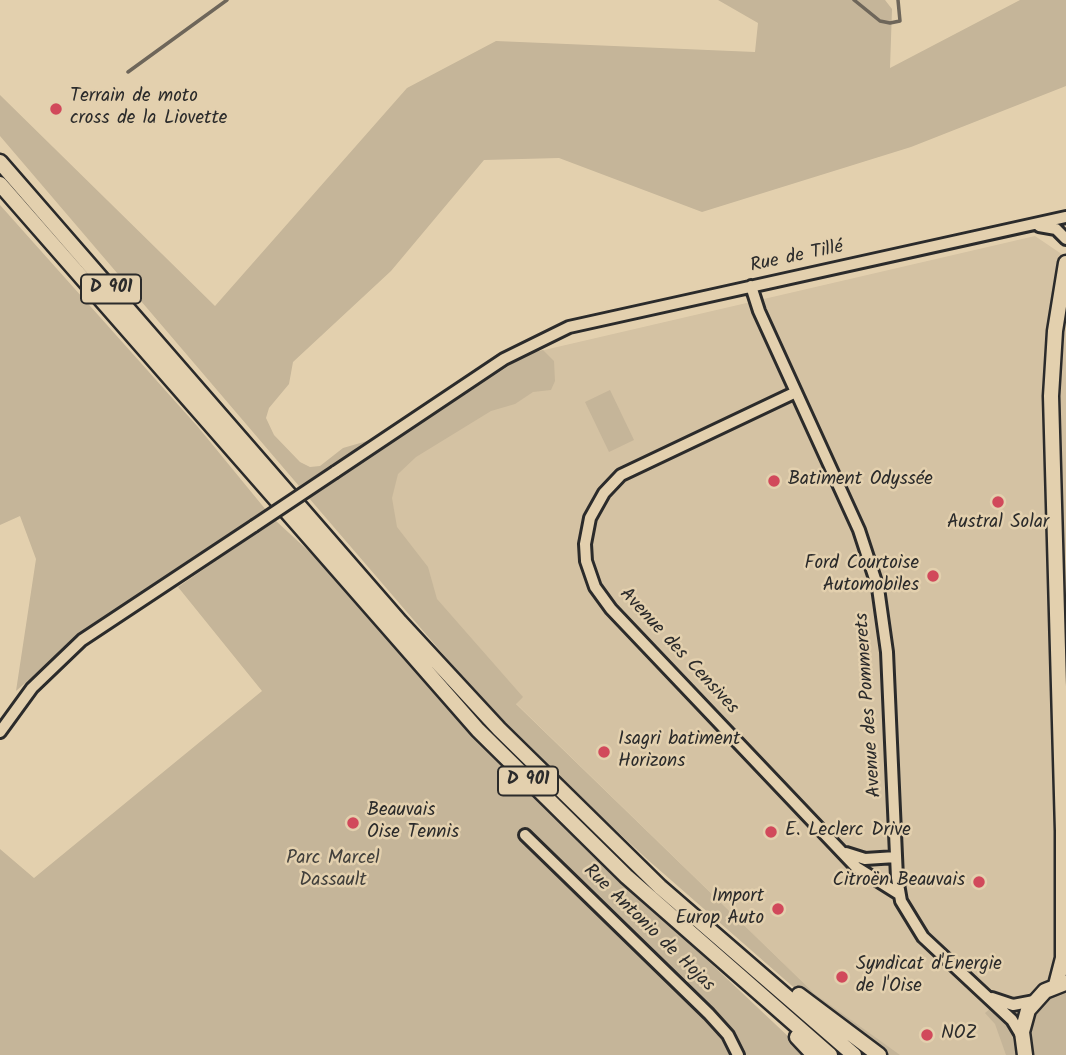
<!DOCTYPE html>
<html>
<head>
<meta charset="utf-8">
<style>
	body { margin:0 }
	canvas { display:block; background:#e3d0ae }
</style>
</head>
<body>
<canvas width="1066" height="1055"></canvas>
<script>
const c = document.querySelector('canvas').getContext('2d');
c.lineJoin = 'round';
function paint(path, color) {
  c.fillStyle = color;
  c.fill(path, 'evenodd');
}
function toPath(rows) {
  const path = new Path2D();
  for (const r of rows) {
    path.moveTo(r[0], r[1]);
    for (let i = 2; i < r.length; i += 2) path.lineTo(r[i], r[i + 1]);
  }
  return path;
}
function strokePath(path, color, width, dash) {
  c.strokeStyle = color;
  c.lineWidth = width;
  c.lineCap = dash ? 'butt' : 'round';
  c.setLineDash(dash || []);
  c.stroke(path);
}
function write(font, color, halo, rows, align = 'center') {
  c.font = font + ' Kalam,sans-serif';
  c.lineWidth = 5;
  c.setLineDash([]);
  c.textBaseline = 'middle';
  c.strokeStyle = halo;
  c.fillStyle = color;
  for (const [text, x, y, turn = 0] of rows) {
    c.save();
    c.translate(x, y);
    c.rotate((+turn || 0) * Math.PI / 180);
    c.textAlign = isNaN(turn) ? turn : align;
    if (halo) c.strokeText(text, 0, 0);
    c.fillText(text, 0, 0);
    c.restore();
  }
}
paint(toPath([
	[1035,236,1066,257,1066,1055,899,1055,815,994,497,685,334,495,527,354]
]), '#d4c2a3');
paint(toPath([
	[718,0,885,0,892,9,890,68,1020,0,1066,0,1066,86,911,147,702,212,559,158,484,160,391,271,293,362,289,384,269,408,266,418,274,435,300,462,310,467,320,466,343,448,374,439,299,486,0,136,0,95,215,306,407,88,496,41,755,52,758,23],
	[0,205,198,427,266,510,81,634,16,691,36,559,20,516,0,525],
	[543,350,554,361,555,381,551,390,533,392,515,404,491,411,416,457,398,474,392,498,397,527,428,567,437,599,523,697,516,704,815,994,900,1055,883,1055,807,999,648,860,510,732,308,497,527,354],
	[610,390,634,440,609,452,585,402],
	[275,520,315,557,499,764,808,1055,0,1055,0,849,34,878,262,691,178,587],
	[1066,992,1066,1055,1035,1055,1030,1036,1034,1016,1047,1000],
	[990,1009,1011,1029,1016,1055,1006,1055,995,1024,985,1013]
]), '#c5b599');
strokePath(toPath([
	[854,0,880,21,890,23,900,21,898,0],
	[128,72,227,0]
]), '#6e665a', 3.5);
const minor = toPath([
	[1039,226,1056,229,1066,239],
	[751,286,759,311,859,530,878,588,887,652,897,878,901,901,923,937,1012,1020,1021,1035],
	[796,392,621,475,604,493,590,518,585,544,586,561,595,587,611,609,856,867,899,894],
	[335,472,504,359,569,327,1066,217],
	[0,732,32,688,82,640,254,526],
	[525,835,709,1014,728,1035,738,1055],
	[846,853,865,859,896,857],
	[992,998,1013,1005,1034,1001]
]);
const major = toPath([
	[0,162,400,622,499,729,660,887,854,1055],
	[0,184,478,730,626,876,830,1055],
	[1056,985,1063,958,1063,831,1051,396,1055,331,1066,263],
	[799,995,879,1055],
	[797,1037,814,1055],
	[1025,1055,1022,1032,1028,1010,1045,991,1065,983]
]);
strokePath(minor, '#2b2b2b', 16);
strokePath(major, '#2b2b2b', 19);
strokePath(minor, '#e3d0ae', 10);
strokePath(major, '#e3d0ae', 14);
const minorBridge = toPath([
	[254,526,335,472]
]);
strokePath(minorBridge, '#2b2b2b', 16, []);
strokePath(minorBridge, '#e3d0ae', 10);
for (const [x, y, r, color] of [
	[56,109,7,"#d1495b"],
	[774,481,7,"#d1495b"],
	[998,502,7,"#d1495b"],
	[933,576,7,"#d1495b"],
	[604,752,7,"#d1495b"],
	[353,823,7,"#d1495b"],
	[771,832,7,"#d1495b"],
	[979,882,7,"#d1495b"],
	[778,909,7,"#d1495b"],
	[842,977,7,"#d1495b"],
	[927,1035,7,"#d1495b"]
]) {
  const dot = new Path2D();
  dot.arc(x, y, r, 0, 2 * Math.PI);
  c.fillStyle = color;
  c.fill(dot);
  strokePath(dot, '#e3d0ae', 2.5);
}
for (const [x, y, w] of [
	[111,289,60],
	[528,781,60]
]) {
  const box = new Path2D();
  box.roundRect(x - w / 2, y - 14.5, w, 29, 5);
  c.fillStyle = '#e3d0ae';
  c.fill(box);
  strokePath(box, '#2b2b2b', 2);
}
write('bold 18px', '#2b2b2b', null, [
	["D 901",111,289],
	["D 901",528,781]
]);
write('19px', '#2b2b2b', '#e3d0ae', [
	["Terrain de moto",70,98],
	["cross de la Liovette",70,120],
	["Batiment Odyssée",788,481],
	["Austral Solar",998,524,"center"],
	["Ford Courtoise",919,565,"right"],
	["Automobiles",919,587,"right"],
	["Isagri batiment",618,741],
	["Horizons",618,763],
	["Beauvais",367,812],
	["Oise Tennis",367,834],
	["E. Leclerc Drive",785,832],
	["Citroën Beauvais",965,882,"right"],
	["Import",764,898,"right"],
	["Europ Auto",764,920,"right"],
	["Syndicat d'Energie",856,966],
	["de l'Oise",856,988],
	["NOZ",941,1035]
], 'left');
write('19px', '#2b2b2b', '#e3d0ae', [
	["Rue de Tillé",797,258,-12],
	["Avenue des Censives",678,652,47],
	["Avenue des Pommerets",870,705,-94],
	["Rue Antonio de Hojas",648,929,44]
]);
write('19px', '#42403c', '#e3d0ae', [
	["Parc Marcel",333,860],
	["Dassault",333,882]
]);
</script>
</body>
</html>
